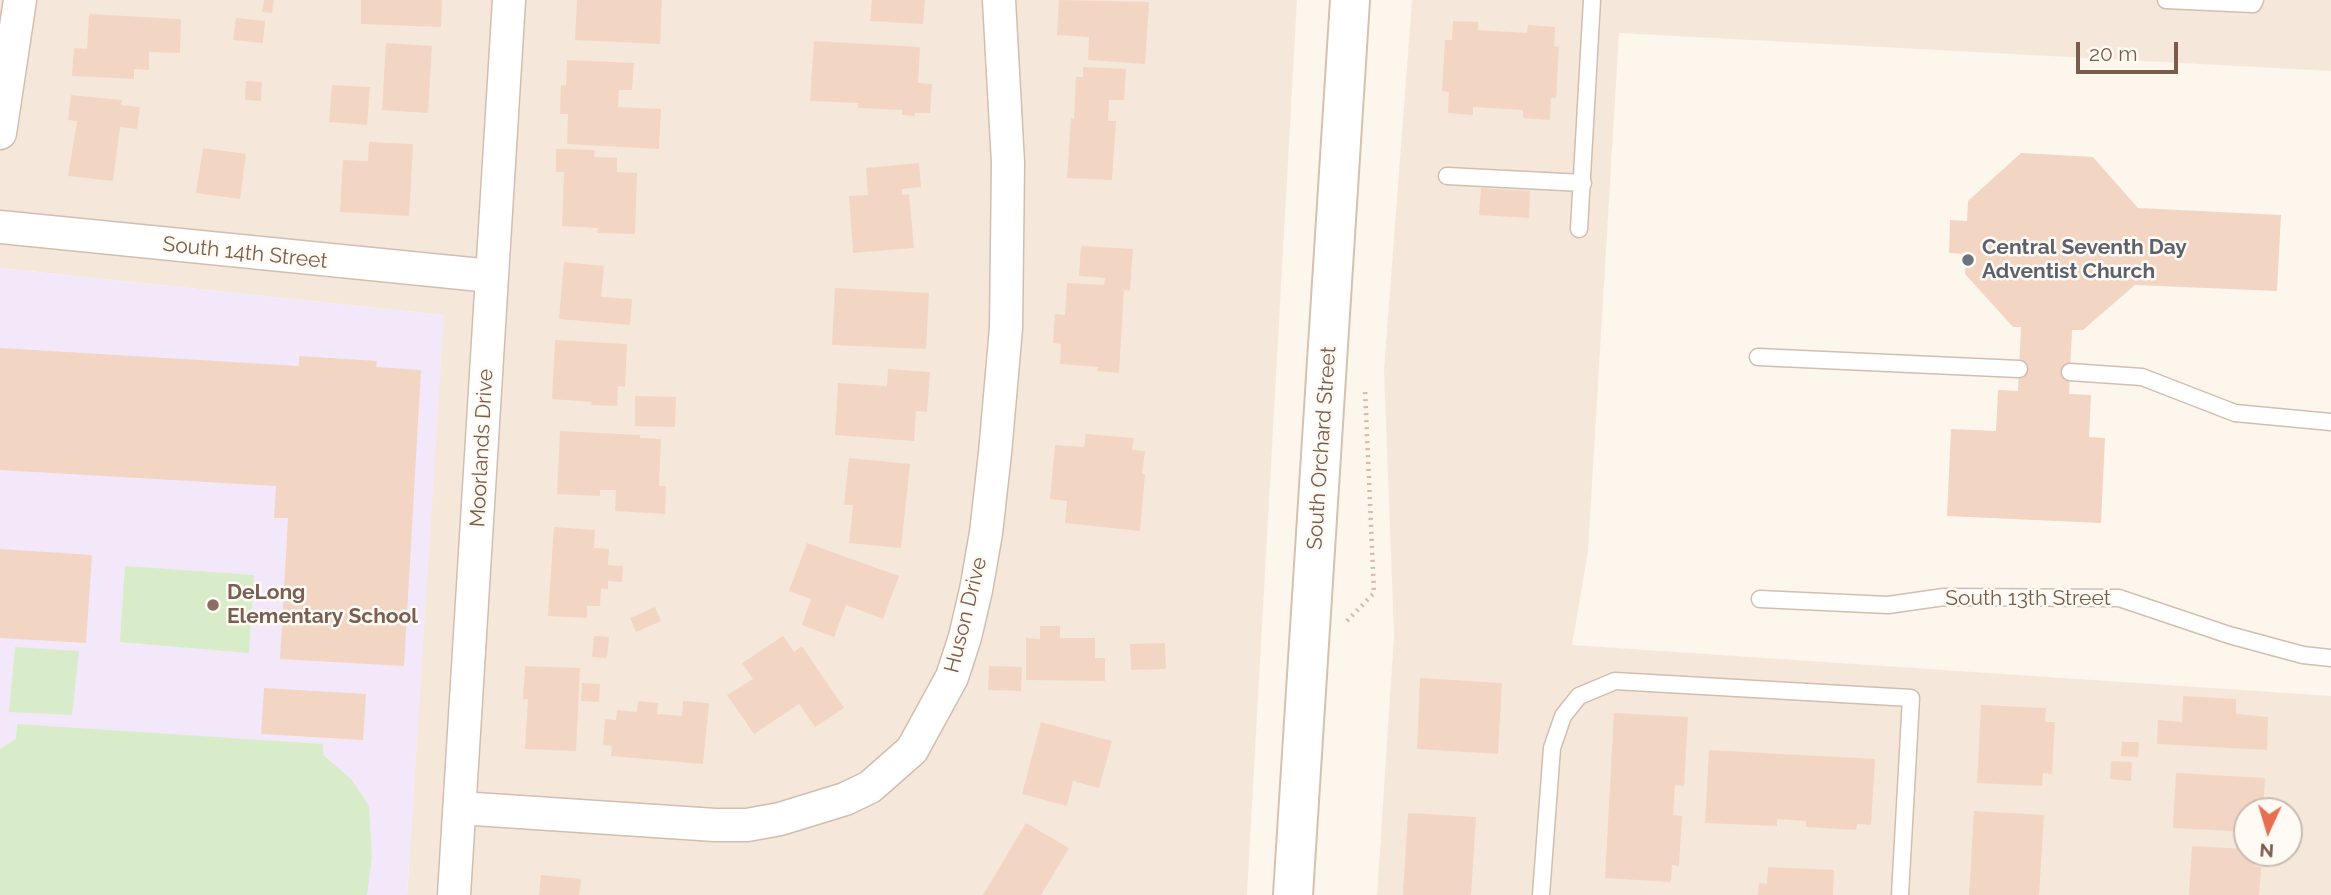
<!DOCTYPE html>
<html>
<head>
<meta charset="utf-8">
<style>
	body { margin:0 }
	#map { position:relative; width:2331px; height:895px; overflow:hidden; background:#fdf6ec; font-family:Raleway,sans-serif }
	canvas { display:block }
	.north { position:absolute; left:2233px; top:797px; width:70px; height:70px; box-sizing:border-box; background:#fffaf3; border:2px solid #cabbb1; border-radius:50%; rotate:184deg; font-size:19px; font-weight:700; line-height:28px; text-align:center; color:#7a5c4d }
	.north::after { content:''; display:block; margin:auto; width:24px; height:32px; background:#e76f51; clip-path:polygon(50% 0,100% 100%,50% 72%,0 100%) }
	.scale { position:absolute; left:2076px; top:42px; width:102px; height:32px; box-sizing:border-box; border:4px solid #7a5c4d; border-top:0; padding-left:9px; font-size:21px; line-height:24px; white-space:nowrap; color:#7a5c4d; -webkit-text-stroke:5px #fffaf3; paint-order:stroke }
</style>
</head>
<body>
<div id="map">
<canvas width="2331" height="895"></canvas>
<div class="north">N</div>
<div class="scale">20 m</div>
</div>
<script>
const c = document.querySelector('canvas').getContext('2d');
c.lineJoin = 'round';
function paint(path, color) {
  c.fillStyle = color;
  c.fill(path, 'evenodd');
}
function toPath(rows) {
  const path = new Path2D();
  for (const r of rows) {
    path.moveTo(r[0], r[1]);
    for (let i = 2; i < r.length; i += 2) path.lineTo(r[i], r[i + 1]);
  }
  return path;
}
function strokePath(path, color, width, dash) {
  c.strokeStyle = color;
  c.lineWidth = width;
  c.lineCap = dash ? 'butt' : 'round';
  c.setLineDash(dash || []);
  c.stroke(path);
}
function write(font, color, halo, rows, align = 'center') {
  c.font = font + ' Raleway,sans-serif';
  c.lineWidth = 5;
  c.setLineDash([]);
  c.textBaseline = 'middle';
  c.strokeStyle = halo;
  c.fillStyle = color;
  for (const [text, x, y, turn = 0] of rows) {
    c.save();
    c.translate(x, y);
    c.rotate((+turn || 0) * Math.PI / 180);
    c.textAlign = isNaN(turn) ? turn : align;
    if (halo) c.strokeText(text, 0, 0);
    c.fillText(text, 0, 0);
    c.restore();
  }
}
paint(toPath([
	[0,0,1297,0,1247,895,407,895,443,315,0,268],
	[1412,0,2331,0,2331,71,1619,33,1588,551,1572,645,2331,696,2331,895,1377,895,1394,635,1384,370],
	[2247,811,2289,811,2289,853,2247,853]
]), '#f5e8da');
paint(toPath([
	[0,268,444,315,407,895,0,895]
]), '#f3e8fa');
paint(toPath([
	[125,566,254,575,249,653,120,642],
	[15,647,79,651,72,715,9,712],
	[17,724,323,744,323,755,351,779,369,806,372,857,367,895,0,895,0,749,16,739]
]), '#d8ecc9');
paint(toPath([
	[264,0,274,0,272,13,262,12],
	[361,0,442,0,441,27,361,24],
	[577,0,662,0,660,44,575,40],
	[872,0,925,0,923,24,870,21],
	[1059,0,1149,2,1145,64,1088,60,1089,37,1057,35],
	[89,14,181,19,180,53,149,52,149,70,134,69,134,79,72,76,74,48,87,49],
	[236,18,265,21,263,43,233,40],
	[1453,21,1478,22,1478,30,1527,33,1528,25,1555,27,1554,46,1559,47,1556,98,1551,98,1550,120,1523,118,1523,110,1473,107,1473,115,1448,113,1449,92,1442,91,1445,40,1452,40],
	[814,41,920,47,918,83,932,84,930,113,915,113,915,116,902,115,902,110,858,108,858,103,810,101],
	[386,43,432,46,428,113,382,110],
	[567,60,634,63,632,90,619,90,618,107,661,109,659,149,567,144,568,114,560,114,561,85,566,86],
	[1083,67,1126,69,1124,100,1109,100,1108,121,1116,121,1112,180,1067,178,1071,118,1074,119,1076,77,1083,77],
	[246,81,262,82,261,101,245,100],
	[332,85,370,87,367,125,329,122],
	[71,95,122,100,121,105,140,107,137,129,120,127,113,181,68,176,77,121,68,120],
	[369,142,413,144,409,216,340,212,343,160,368,161],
	[203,148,246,154,240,199,196,193],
	[556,149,595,150,594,157,617,158,617,172,637,173,635,234,597,233,598,228,562,226,564,172,556,172],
	[2021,153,2093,157,2138,208,2281,215,2277,291,2135,285,2083,330,2072,330,2069,394,2091,395,2089,437,2105,438,2101,523,1947,516,1951,429,1996,431,1998,390,2018,391,2021,327,2013,327,1965,274,1966,254,1949,253,1950,220,1967,221,1968,201],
	[919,163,921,187,902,189,902,195,909,194,914,248,853,253,849,196,868,195,866,168],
	[1481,188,1530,191,1529,218,1479,215],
	[1081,246,1133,249,1130,291,1124,290,1119,373,1097,371,1098,367,1060,364,1061,344,1053,343,1055,314,1065,315,1067,283,1104,285,1105,278,1079,276],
	[564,262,604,266,601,297,632,299,630,325,559,319],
	[835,288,929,293,926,349,832,345],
	[555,340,627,344,625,387,618,386,617,406,591,405,592,402,552,399],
	[0,348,299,366,299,356,377,361,376,367,421,370,404,666,280,659,288,518,274,518,276,486,0,470],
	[888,369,930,372,927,412,916,411,914,441,835,435,838,383,887,386],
	[635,396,676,397,675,427,635,426],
	[560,431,640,435,640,438,661,439,659,486,666,486,665,514,615,511,616,490,600,490,600,496,557,494],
	[1086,434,1134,438,1132,450,1145,451,1142,474,1145,474,1140,531,1065,523,1067,501,1050,499,1055,445,1084,447],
	[849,458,910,464,901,548,849,543,853,505,844,505],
	[554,527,595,530,594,548,609,549,608,565,623,566,622,582,608,581,608,589,601,589,600,606,587,606,587,618,548,616],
	[807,543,899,576,883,619,846,605,834,637,802,625,811,599,789,591],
	[0,549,92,555,86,643,0,638],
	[655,607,661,621,636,632,630,618],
	[1040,626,1060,626,1060,638,1095,638,1095,658,1105,658,1105,681,1026,680,1026,638,1040,639],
	[594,636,609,637,607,658,592,657],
	[783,636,794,652,802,646,844,708,815,727,799,704,754,734,727,695,753,679,742,663],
	[1165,643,1166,669,1131,670,1130,644],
	[525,666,580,668,576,751,525,749,528,699,523,699],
	[989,666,1022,667,1021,691,988,690],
	[1420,678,1502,683,1498,754,1417,749],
	[582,683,600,684,599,702,581,701],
	[264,688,366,694,363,740,261,734],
	[2183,696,2236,699,2236,714,2268,717,2267,750,2157,744,2158,720,2182,722],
	[638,701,658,703,657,714,682,716,683,701,709,703,703,764,611,756,612,746,603,745,605,719,616,720,617,710,637,712],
	[1981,705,2046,708,2045,722,2055,722,2052,774,2043,773,2042,786,1977,783],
	[1614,713,1688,717,1684,786,1675,785,1673,815,1682,816,1679,866,1672,865,1671,882,1605,878],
	[1041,722,1112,741,1099,788,1073,781,1067,806,1022,794],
	[2122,742,2139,742,2138,757,2121,756],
	[1709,750,1875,759,1871,825,1857,824,1856,830,1806,827,1806,821,1777,819,1777,826,1705,823],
	[2111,761,2132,762,2131,781,2110,779],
	[2176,773,2265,778,2263,811,2247,811,2247,832,2173,828],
	[1974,811,2044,815,2039,895,1969,895],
	[1408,813,1476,817,1471,895,1403,895],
	[1026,823,1069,848,1041,895,983,895],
	[2192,846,2247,849,2247,853,2256,853,2255,866,2261,867,2259,895,2189,895],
	[1768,867,1834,870,1833,895,1758,895,1759,883,1767,884],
	[541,875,581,879,579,895,539,895]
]), '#f3d5c3');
const lane = toPath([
	[2166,0,2253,4,2255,0],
	[1447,176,1583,183],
	[1579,229,1592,0],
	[1758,357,2019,369],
	[2070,372,2142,377,2235,413,2331,422],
	[1760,599,1888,605,1944,597,2119,598,2229,635,2303,655,2331,658],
	[1541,895,1552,748,1563,716,1579,696,1615,681,1911,698,1900,895]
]);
const street = toPath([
	[0,133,20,0],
	[0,227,491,276],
	[460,808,715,825,747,825,780,819,845,799,870,787,912,750,952,677,965,637,976,590,986,533,995,453,1006,328,1008,163,999,0],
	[454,895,509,0]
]);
const secondary = toPath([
	[1293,895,1350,0]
]);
strokePath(lane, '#d1beb0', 19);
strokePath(street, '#d1beb0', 35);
strokePath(secondary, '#d6c0b0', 42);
strokePath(toPath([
	[1347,621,1374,593,1365,389]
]), '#d9b8a5', 4.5, [2, 5]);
strokePath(lane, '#fff', 16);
strokePath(street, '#fff', 32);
strokePath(secondary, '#fff', 38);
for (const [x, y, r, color] of [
	[1968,260,7,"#6b7280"],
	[213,605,7,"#8d6e63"]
]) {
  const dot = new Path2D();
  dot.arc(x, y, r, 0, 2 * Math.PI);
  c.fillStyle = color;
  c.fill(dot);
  strokePath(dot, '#fffaf3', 2.5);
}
write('bold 21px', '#5b616d', '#fffaf3', [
	["Central Seventh Day",1982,248],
	["Adventist Church",1982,272]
], 'left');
write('21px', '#7a5c4d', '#fffaf3', [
	["South 14th Street",245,253,6],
	["Moorlands Drive",482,448,-87],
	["South Orchard Street",1322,448,-86],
	["South 13th Street",2028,599],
	["Huson Drive",966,615,-76]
]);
write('bold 21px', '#785e54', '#fffaf3', [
	["DeLong",227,593],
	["Elementary School",227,617]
], 'left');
</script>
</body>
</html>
